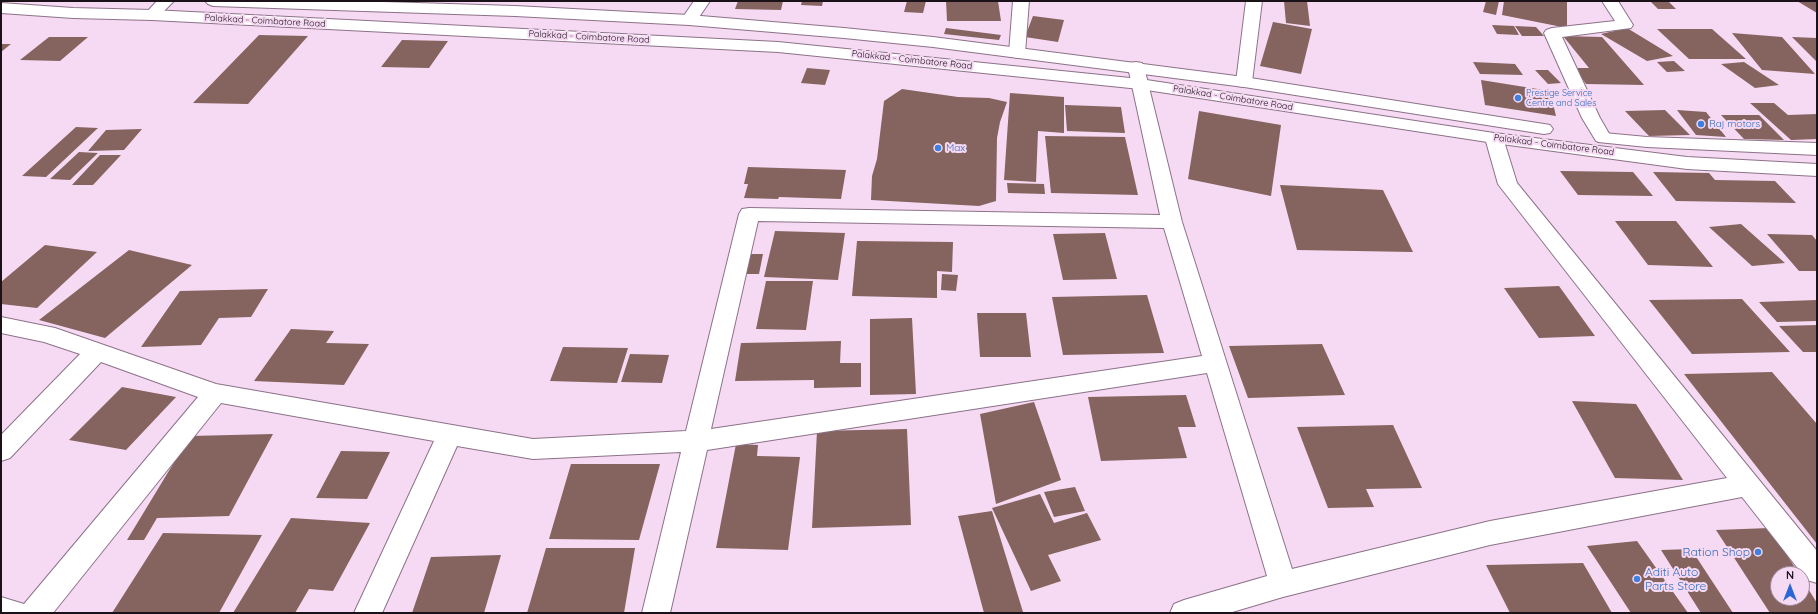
<!DOCTYPE html>
<html>
<head>
<meta charset="utf-8">
<style>
	body { margin:0 }
	#map { position:relative; width:1818px; height:614px; overflow:hidden; background:#f6daf3; font-family:Quicksand,sans-serif }
	canvas { display:block }
	.frame { position:absolute; inset:0; border:2px solid #1a1119; pointer-events:none }
	.north { position:absolute; left:1770px; top:566px; width:40px; height:40px; box-sizing:border-box; background:#f6daf3; border:1px solid #9e8a9c; border-radius:50%; rotate:0deg; font-size:11px; font-weight:700; line-height:16px; text-align:center; color:#1a1119 }
	.north::after { content:''; display:block; margin:auto; width:14px; height:18px; background:#2a67d4; clip-path:polygon(50% 0,100% 100%,50% 72%,0 100%) }
</style>
</head>
<body>
<div id="map">
<canvas width="1818" height="614"></canvas>
<div class="frame"></div>
<div class="north">N</div>
</div>
<script>
const c = document.querySelector('canvas').getContext('2d');
c.lineJoin = 'round';
function paint(path, color) {
  c.fillStyle = color;
  c.fill(path, 'evenodd');
}
function toPath(rows) {
  const path = new Path2D();
  for (const r of rows) {
    path.moveTo(r[0], r[1]);
    for (let i = 2; i < r.length; i += 2) path.lineTo(r[i], r[i + 1]);
  }
  return path;
}
function strokePath(path, color, width, dash) {
  c.strokeStyle = color;
  c.lineWidth = width;
  c.lineCap = dash ? 'butt' : 'round';
  c.setLineDash(dash || []);
  c.stroke(path);
}
function write(font, color, halo, rows, align = 'center') {
  c.font = font + ' Quicksand,sans-serif';
  c.lineWidth = 4;
  c.setLineDash([]);
  c.textBaseline = 'middle';
  c.strokeStyle = halo;
  c.fillStyle = color;
  for (const [text, x, y, turn = 0] of rows) {
    c.save();
    c.translate(x, y);
    c.rotate((+turn || 0) * Math.PI / 180);
    c.textAlign = isNaN(turn) ? turn : align;
    if (halo) c.strokeText(text, 0, 0);
    c.fillText(text, 0, 0);
    c.restore();
  }
}
paint(toPath([
	[738,1,783,1,781,10,735,9],
	[802,1,823,1,822,6,801,5],
	[907,1,926,1,923,13,904,12],
	[946,1,998,1,1001,21,947,21],
	[1284,1,1307,1,1310,26,1286,23],
	[1486,1,1499,1,1496,15,1483,12],
	[1504,1,1567,1,1567,28,1502,15],
	[1650,1,1668,1,1676,9,1658,9],
	[1797,1,1817,1,1817,13],
	[1033,16,1064,20,1058,42,1025,37],
	[1273,22,1312,29,1301,74,1260,66],
	[1492,25,1514,26,1519,35,1497,34],
	[1515,26,1536,27,1544,36,1522,36],
	[946,28,1001,35,999,40,944,34],
	[1627,28,1673,56,1647,61,1601,34],
	[1657,29,1712,29,1746,59,1689,59],
	[1732,33,1782,37,1815,74,1762,70],
	[259,35,308,36,248,104,193,103],
	[1563,36,1602,37,1644,85,1586,84,1574,68,1589,68],
	[49,37,88,37,60,61,20,60],
	[1792,37,1817,38,1817,62],
	[402,40,448,41,429,68,381,67],
	[1,44,11,44,1,52],
	[1674,61,1685,71,1667,72,1657,62],
	[1473,62,1515,64,1523,75,1480,74],
	[1744,62,1779,85,1755,88,1721,64],
	[807,68,830,70,825,85,801,83],
	[1535,70,1548,70,1561,83,1548,84],
	[1481,80,1550,91,1556,116,1485,105],
	[902,89,958,97,989,98,1007,102,1000,122,997,138,996,201,979,206,871,200,872,176,877,159,884,101],
	[1010,93,1064,97,1064,133,1038,131,1036,182,1004,180],
	[1750,103,1774,103,1788,115,1817,114,1817,139,1791,140],
	[1065,105,1121,107,1125,133,1067,131],
	[1665,110,1690,135,1649,136,1625,111],
	[1677,110,1706,112,1726,137,1696,135],
	[1199,111,1281,125,1271,196,1188,179],
	[1721,115,1759,115,1784,140,1744,139],
	[76,127,98,128,46,177,22,176],
	[142,129,124,150,88,151,106,130],
	[1045,136,1125,137,1138,195,1051,193],
	[79,152,98,153,70,180,50,179],
	[100,155,121,155,93,185,72,185],
	[748,167,846,170,841,199,779,197,778,199,744,198,748,184,744,184],
	[1560,171,1633,172,1653,196,1578,195],
	[1653,172,1709,173,1715,180,1775,181,1796,203,1676,201],
	[1007,183,1044,184,1045,194,1008,193],
	[1280,185,1383,190,1413,252,1297,250],
	[1615,221,1676,221,1713,267,1648,265],
	[1741,224,1785,263,1752,266,1709,227],
	[775,231,845,233,838,280,764,277],
	[1105,233,1117,279,1063,280,1053,234],
	[1767,234,1812,235,1817,241,1817,271,1799,271],
	[857,241,953,242,952,272,937,271,937,298,852,296],
	[45,245,97,252,37,308,1,304,1,282],
	[129,250,192,265,105,338,39,320],
	[744,254,763,254,759,274,741,274],
	[942,274,958,275,956,291,941,290],
	[766,281,813,281,806,330,756,329],
	[1559,286,1595,336,1539,338,1504,288],
	[268,289,251,317,219,318,201,345,141,347,180,291],
	[1147,295,1164,353,1063,355,1052,297],
	[1742,299,1790,352,1692,354,1649,300],
	[1817,300,1817,321,1777,322,1759,302],
	[977,313,1026,313,1031,357,980,357],
	[912,318,916,394,870,395,870,319],
	[1817,325,1817,352,1803,352,1779,326],
	[291,329,334,331,326,343,369,344,344,385,254,381],
	[841,341,840,363,861,363,861,387,814,388,814,380,735,381,741,343],
	[1322,344,1345,395,1248,398,1229,346],
	[563,347,628,348,617,383,550,381],
	[630,354,669,355,662,383,621,382],
	[1772,372,1817,424,1817,544,1684,374],
	[122,387,176,397,126,450,69,440],
	[1186,395,1196,427,1178,427,1187,458,1101,461,1088,397],
	[1572,401,1636,404,1683,480,1615,478],
	[1034,402,1061,480,996,504,980,414],
	[1393,425,1422,488,1366,489,1374,507,1328,508,1297,427],
	[907,429,911,525,812,528,817,431],
	[273,434,229,516,157,518,144,540,127,540,190,436],
	[736,444,758,445,757,456,800,457,788,550,716,548],
	[341,451,390,452,367,499,316,498],
	[571,464,660,464,639,540,549,539],
	[1075,487,1085,511,1054,517,1044,492],
	[1040,494,1054,523,1087,513,1101,540,1048,555,1061,581,1031,591,992,508],
	[992,511,1023,612,984,613,958,516],
	[291,518,370,523,333,591,309,589,295,613,233,613],
	[1770,528,1799,574,1778,574,1778,598,1802,598,1802,579,1817,603,1817,613,1770,613,1716,530],
	[163,533,262,535,219,613,112,613],
	[1637,541,1688,613,1631,613,1587,546],
	[546,548,635,548,624,613,527,613],
	[1691,549,1733,613,1701,613,1661,550],
	[501,555,484,613,412,613,431,557],
	[1583,563,1612,613,1510,613,1486,565]
]), '#85635e');
const street = toPath([
	[694,1,710,1,695,23,689,25,683,23,681,20,694,1],
	[1013,1,1029,1,1025,53,1023,56,1017,58,1011,56,1009,53,1013,1],
	[1246,1,1262,1,1252,82,1250,86,1244,87,1238,86,1236,82,1246,1],
	[1602,1,1618,1,1633,25,1631,28,1562,37,1600,118,1611,137,1608,141,1602,142,1596,141,1582,118,1544,33,1546,30,1552,28,1615,21,1602,1],
	[1136,62,1142,63,1144,67,1182,222,1292,569,1490,521,1727,478,1501,188,1498,184,1485,138,1488,134,1494,133,1500,134,1503,138,1517,183,1817,551,1817,583,1807,580,1742,497,1490,545,1283,597,1229,613,1170,613,1174,604,1184,600,1267,576,1207,373,707,450,670,613,642,613,681,452,533,459,457,446,382,613,354,613,434,441,221,403,53,613,1,613,1,597,24,604,198,397,101,362,10,458,1,461,1,435,80,354,44,342,1,333,1,317,55,328,216,384,533,439,686,431,739,214,742,209,749,208,1160,215,1128,67,1130,63,1136,62],
	[758,221,1164,228,1202,356,711,429,758,221]
]);
const secondary = toPath([
	[157,1,174,1,157,18,152,20,147,18,144,15,157,1]
]);
const primary = toPath([
	[205,1,351,1,515,6,689,15,844,28,933,37,1244,77,1544,124,1550,125,1553,129,1550,133,1544,134,1244,87,933,47,844,38,689,25,515,16,213,6,208,4,205,1],
	[1,3,73,8,152,10,778,42,1140,79,1494,133,1687,157,1817,164,1817,176,1687,169,1494,143,1140,89,778,52,152,20,73,18,1,13,1,3],
	[1604,133,1647,137,1817,143,1817,155,1647,147,1598,142,1595,138,1598,134,1604,133]
]);
strokePath(street, '#8c7289', 2);
strokePath(secondary, '#8c7289', 2);
strokePath(primary, '#8c7289', 2);
paint(street, '#fff');
paint(secondary, '#fff');
paint(primary, '#fff');
for (const [x, y, r, color] of [
	[1518,98,4,"#3f7fe0"],
	[1701,124,4,"#3f7fe0"],
	[938,148,4,"#3f7fe0"],
	[1758,552,4,"#3f7fe0"],
	[1637,579,4,"#3f7fe0"]
]) {
  const dot = new Path2D();
  dot.arc(x, y, r, 0, 2 * Math.PI);
  c.fillStyle = color;
  c.fill(dot);
  strokePath(dot, '#f6daf3', 1.5);
}
write('9px', '#1a1119', '#f6daf3', [
	["Palakkad - Coimbatore Road",265,21,3],
	["Palakkad - Coimbatore Road",589,37,3],
	["Palakkad - Coimbatore Road",912,60,6],
	["Palakkad - Coimbatore Road",1233,98,9],
	["Palakkad - Coimbatore Road",1554,145,7]
]);
write('9px', '#366cbe', '#f6daf3', [
	["Prestige Service",1526,93],
	["Centre and Sales",1526,103]
], 'left');
write('10px', '#366cbe', '#f6daf3', [
	["Raj motors",1709,124],
	["Max",946,148]
], 'left');
write('12px', '#366cbe', '#f6daf3', [
	["Ration Shop",1750,552],
	["Aditi Auto",1645,572,"left"],
	["Parts Store",1645,586,"left"]
], 'right');
</script>
</body>
</html>
